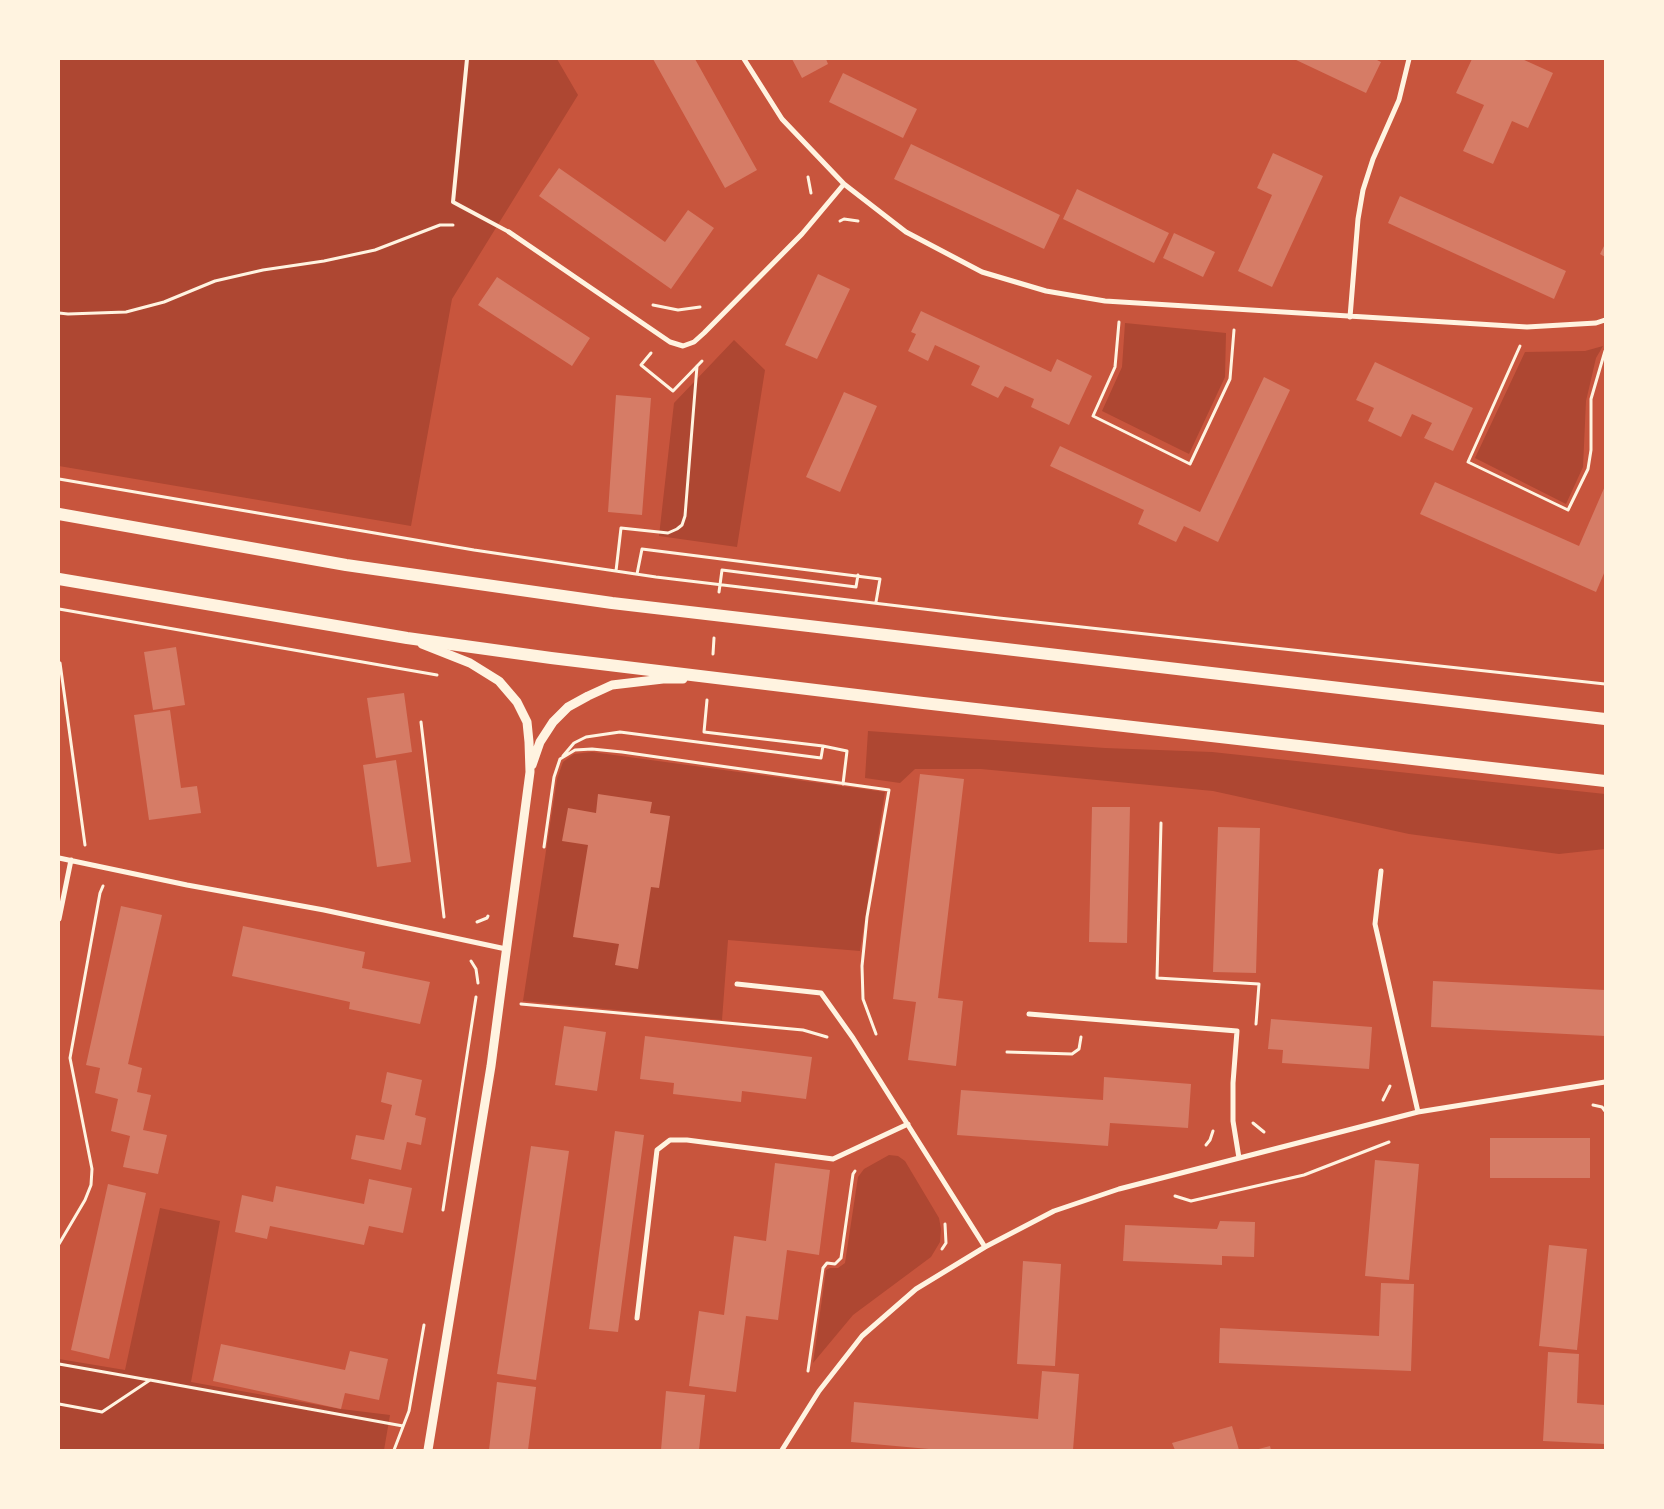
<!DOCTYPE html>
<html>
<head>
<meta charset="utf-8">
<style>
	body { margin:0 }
	#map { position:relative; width:1664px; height:1509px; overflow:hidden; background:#c8553d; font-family:"Noto Serif",serif }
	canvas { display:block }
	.frame { position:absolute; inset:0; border:60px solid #fff3e0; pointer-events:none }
</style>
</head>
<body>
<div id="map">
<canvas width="1664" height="1509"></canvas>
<div class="frame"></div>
</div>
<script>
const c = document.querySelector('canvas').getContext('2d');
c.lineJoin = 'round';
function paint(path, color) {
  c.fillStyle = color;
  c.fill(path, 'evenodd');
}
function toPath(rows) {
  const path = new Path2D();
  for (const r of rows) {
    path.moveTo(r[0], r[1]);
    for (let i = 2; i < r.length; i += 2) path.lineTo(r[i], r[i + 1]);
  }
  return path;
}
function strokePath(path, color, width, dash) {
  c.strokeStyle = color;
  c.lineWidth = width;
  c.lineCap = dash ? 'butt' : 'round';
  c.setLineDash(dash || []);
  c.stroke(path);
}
paint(toPath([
	[59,59,557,59,578,95,452,299,411,526,59,466],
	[1125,323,1226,333,1225,377,1189,454,1102,411,1122,367],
	[734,340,765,370,737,547,659,536,674,403],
	[1603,346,1596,358,1586,401,1583,467,1566,504,1475,458,1525,352,1585,351],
	[868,731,1105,748,1212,752,1605,794,1605,849,1559,854,1409,834,1213,791,981,769,915,769,900,783,865,778],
	[592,752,885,792,860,951,728,940,722,1020,523,1001,557,779,563,762,574,754],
	[889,1155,898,1156,905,1161,939,1218,941,1229,940,1242,931,1257,853,1315,813,1363,826,1270,830,1268,838,1268,845,1263,858,1177,864,1169],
	[160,1208,220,1221,191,1382,341,1409,390,1415,384,1450,59,1450,59,1359,125,1370]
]), '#ae4732');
paint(toPath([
	[653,59,695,59,757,170,725,188],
	[792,59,826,59,828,64,802,78],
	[1294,59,1375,59,1381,62,1366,93],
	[1472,59,1522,59,1553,73,1528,128,1512,121,1493,164,1463,151,1484,105,1456,93],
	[843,73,917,109,903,138,829,102],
	[911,144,1060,215,1044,249,894,179],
	[1273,153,1323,176,1272,287,1238,271,1272,195,1257,188],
	[559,168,665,242,688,210,714,228,671,289,539,196],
	[1077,189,1169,233,1154,263,1063,219],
	[1400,196,1566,271,1554,299,1388,223],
	[1174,233,1215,252,1203,277,1163,258],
	[1605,244,1605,257,1600,254],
	[818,274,850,289,817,359,785,345],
	[497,277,590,338,572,366,478,305],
	[921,311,1051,372,1057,359,1092,376,1069,425,1031,407,1034,399,1005,386,998,398,971,385,980,366,935,345,928,361,908,351,916,334,911,332],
	[1375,362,1473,408,1453,451,1424,438,1432,423,1412,414,1401,437,1368,421,1374,408,1356,400],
	[1264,377,1290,390,1218,542,1184,526,1176,542,1138,524,1144,510,1050,466,1060,446,1200,512],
	[844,392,877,406,840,492,806,477],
	[616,395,651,398,642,515,608,512],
	[1435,482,1579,546,1605,486,1605,571,1596,592,1420,514],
	[176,647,185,705,153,710,144,652],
	[404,693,412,752,376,758,367,698],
	[170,710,181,788,197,786,201,813,149,820,134,715],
	[396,760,411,862,377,867,363,765],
	[920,774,964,779,938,998,963,1001,956,1066,908,1060,916,1002,893,999],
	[598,794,652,802,650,813,670,816,659,888,651,887,638,969,615,965,619,944,573,937,588,845,562,841,568,808,596,813],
	[1092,807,1130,807,1127,943,1089,942],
	[1218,827,1260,828,1256,973,1213,972],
	[121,906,162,915,128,1064,142,1068,137,1092,151,1095,143,1130,167,1135,158,1174,123,1167,130,1136,111,1131,118,1099,95,1093,100,1068,86,1065],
	[243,926,365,952,362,968,430,982,420,1024,349,1009,350,1002,232,976],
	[1433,981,1605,990,1605,1036,1431,1027],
	[1271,1019,1372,1027,1369,1069,1282,1063,1283,1050,1268,1049],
	[564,1026,606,1032,597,1091,555,1085],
	[645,1036,812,1057,806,1099,742,1091,741,1102,673,1094,674,1083,640,1079],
	[387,1072,422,1080,415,1115,426,1118,421,1145,407,1142,401,1170,351,1159,356,1135,384,1140,392,1105,381,1102],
	[1104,1077,1191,1084,1188,1128,1110,1123,1108,1146,957,1135,961,1090,1103,1100],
	[615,1131,644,1135,618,1332,589,1329],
	[1490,1138,1590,1138,1590,1178,1490,1178],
	[531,1146,569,1151,536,1380,497,1374],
	[1375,1160,1419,1164,1409,1280,1365,1276],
	[775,1163,830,1170,819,1255,787,1250,778,1320,746,1316,736,1392,689,1386,699,1311,724,1315,734,1236,766,1241],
	[369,1179,412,1188,403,1233,369,1226,364,1245,270,1226,267,1239,235,1232,242,1195,273,1202,276,1186,364,1204],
	[108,1184,146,1193,109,1359,71,1350],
	[1220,1221,1255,1222,1254,1257,1222,1256,1222,1265,1123,1261,1125,1225,1217,1229],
	[1549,1245,1587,1249,1577,1350,1539,1346],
	[1023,1261,1061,1264,1055,1366,1017,1364],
	[1381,1283,1414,1284,1411,1371,1219,1363,1220,1328,1379,1336],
	[221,1344,345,1370,350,1351,388,1359,379,1400,345,1393,341,1409,213,1381],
	[1548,1352,1579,1354,1577,1403,1605,1405,1605,1444,1543,1441],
	[1042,1371,1079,1374,1073,1450,940,1450,851,1442,854,1402,1038,1419],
	[497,1382,536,1387,528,1450,489,1450],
	[666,1391,705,1395,699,1450,661,1450],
	[1232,1426,1239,1450,1175,1450,1172,1443],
	[1270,1446,1271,1450,1255,1450]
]), '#d67c66');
strokePath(toPath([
	[808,177,811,193],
	[840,221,844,219,858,221],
	[653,305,678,310,700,307],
	[59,313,68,314,126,312,164,302,215,281,263,270,324,261,375,250,440,225,453,225],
	[1119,322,1115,367,1093,416,1190,464,1230,379,1234,330],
	[1520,346,1468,462,1568,510,1588,469,1591,450,1591,399,1605,351],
	[651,353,641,365,673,391,702,361],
	[59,479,474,550,656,577,999,618,1605,684],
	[616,571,621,528,668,533,677,529,682,525,685,516,697,366],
	[637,574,642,549,880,579,876,602],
	[719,592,722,570,856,587,858,575],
	[59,609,437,675],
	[713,654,714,638],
	[60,663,85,845],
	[707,700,704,732,823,746,847,751,843,784],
	[421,722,444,917],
	[563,756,574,743,586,737,620,732,821,758,823,746],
	[1161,823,1157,978,1259,984,1256,1024],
	[544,847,554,777,560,759,575,750,592,749,622,752,889,790,867,917,862,966,863,999,876,1034],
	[477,922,487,918,488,916],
	[471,961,476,969,478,983],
	[521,1004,803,1030,827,1037],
	[1007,1052,1072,1054,1079,1049,1081,1037],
	[1383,1100,1390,1086],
	[1593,1105,1602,1107,1605,1111],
	[1253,1123,1264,1132],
	[1206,1145,1210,1140,1213,1131],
	[1175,1196,1191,1201,1304,1175,1389,1142],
	[443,1210,476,997],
	[59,1244,85,1200,91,1185,92,1169,70,1058,100,893,103,886],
	[942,1249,946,1243,945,1224],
	[59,1364,149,1380],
	[808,1371,823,1268,827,1263,835,1264,841,1258,853,1174,855,1171],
	[59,1404,102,1412,150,1380,403,1426],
	[394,1450,409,1411,424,1325]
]), '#fff3e0', 3);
strokePath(toPath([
	[467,59,453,202,509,232]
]), '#fff3e0', 4);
strokePath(toPath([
	[744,59,782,119,844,184,906,232,982,272,1046,291,1105,301,1527,327,1596,323,1605,320],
	[509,232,670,342,683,346,694,342,704,333,802,234,844,184],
	[1350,317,1358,219,1363,190,1373,159,1399,100,1409,59],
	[59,858,187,885,324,910,506,949],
	[1381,871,1375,924,1418,1112],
	[59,919,71,860],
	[737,984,821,993,853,1038,985,1247],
	[1029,1014,1237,1031,1233,1083,1233,1121,1239,1158],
	[637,1318,657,1150,670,1140,687,1140,833,1159,908,1124],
	[782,1450,819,1391,862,1336,916,1289,985,1247,1054,1211,1119,1189,1418,1112,1605,1082]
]), '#fff3e0', 5);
strokePath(toPath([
	[422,644,470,663,499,681,517,702,527,722,529,742,530,772,491,1066,428,1450],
	[532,765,540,742,553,722,568,707,588,696,612,685,663,679,683,679]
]), '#fff3e0', 9);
strokePath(toPath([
	[59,514,346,565,612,603,1605,719],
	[59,579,407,638,551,658,923,703,1605,781]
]), '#fff3e0', 12);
</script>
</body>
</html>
